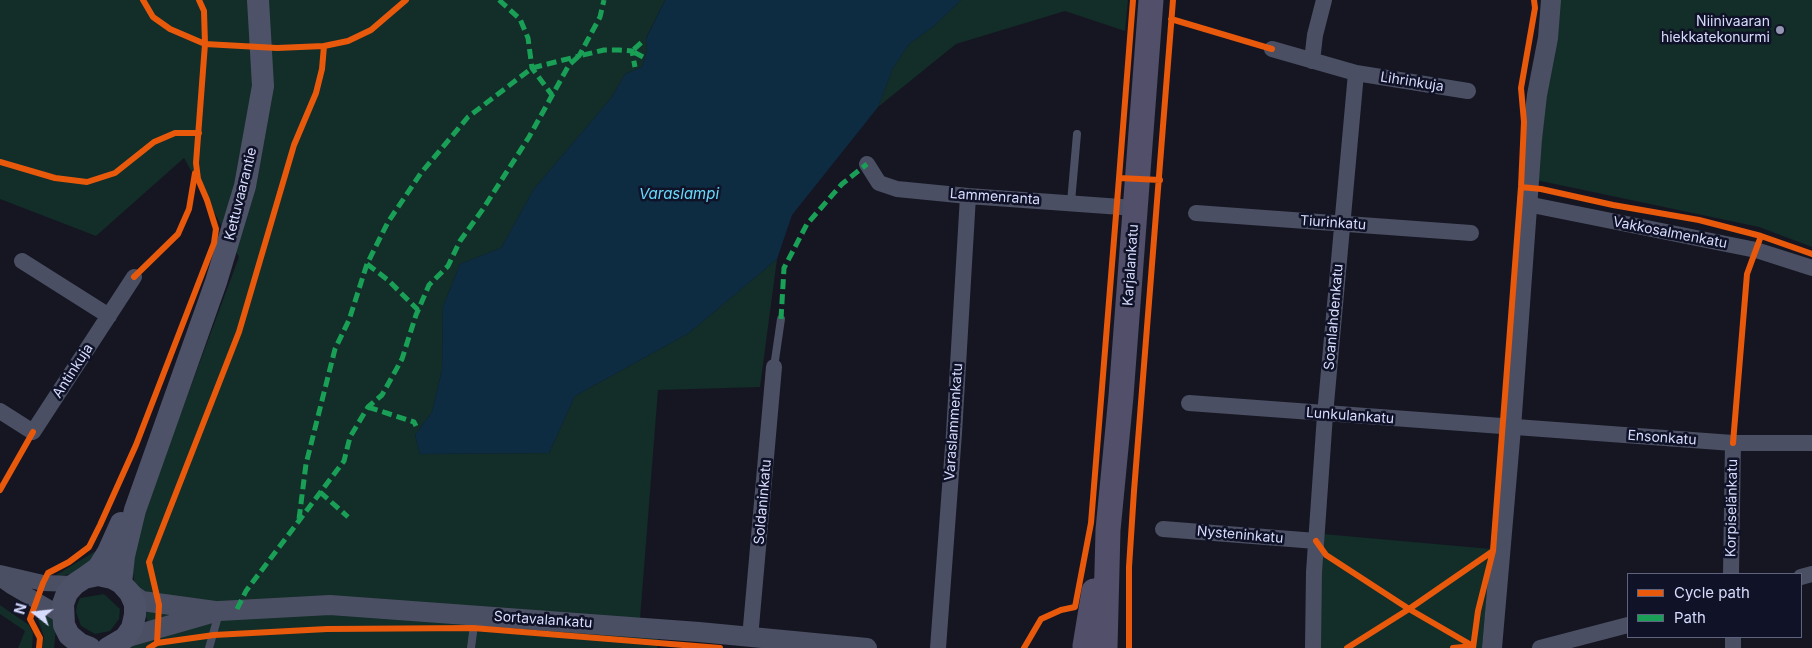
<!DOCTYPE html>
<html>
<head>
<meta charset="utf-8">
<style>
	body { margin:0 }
	#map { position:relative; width:1812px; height:648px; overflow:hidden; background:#151622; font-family:Inter,sans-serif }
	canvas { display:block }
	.legend { position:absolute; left:1627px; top:573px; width:175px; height:65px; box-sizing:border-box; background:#101227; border:1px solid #60637d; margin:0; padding:6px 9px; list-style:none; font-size:15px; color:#d7dcfe }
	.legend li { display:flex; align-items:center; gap:10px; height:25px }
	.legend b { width:25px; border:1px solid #60637d }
	.north { position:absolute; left:10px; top:588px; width:50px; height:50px; -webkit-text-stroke:4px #101227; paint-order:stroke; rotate:286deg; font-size:14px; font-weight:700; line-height:20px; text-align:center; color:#d7dcfe }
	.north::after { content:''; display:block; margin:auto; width:18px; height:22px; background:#d7dcfe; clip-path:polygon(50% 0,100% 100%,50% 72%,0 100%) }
</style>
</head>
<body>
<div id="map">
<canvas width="1812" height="648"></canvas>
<ul class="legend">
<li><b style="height:6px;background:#e8590c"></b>Cycle path</li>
<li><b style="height:6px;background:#1a9f57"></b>Path</li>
</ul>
<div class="north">N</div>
</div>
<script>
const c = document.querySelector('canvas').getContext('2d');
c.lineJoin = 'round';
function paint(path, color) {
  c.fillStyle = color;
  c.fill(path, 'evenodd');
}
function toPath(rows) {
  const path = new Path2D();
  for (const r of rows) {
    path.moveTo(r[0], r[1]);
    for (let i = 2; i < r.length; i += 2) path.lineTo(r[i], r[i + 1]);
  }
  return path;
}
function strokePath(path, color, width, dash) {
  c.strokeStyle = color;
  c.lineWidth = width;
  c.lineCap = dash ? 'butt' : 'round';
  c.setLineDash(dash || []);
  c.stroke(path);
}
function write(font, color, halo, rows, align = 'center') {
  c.font = font + ' Inter,sans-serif';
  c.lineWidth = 5;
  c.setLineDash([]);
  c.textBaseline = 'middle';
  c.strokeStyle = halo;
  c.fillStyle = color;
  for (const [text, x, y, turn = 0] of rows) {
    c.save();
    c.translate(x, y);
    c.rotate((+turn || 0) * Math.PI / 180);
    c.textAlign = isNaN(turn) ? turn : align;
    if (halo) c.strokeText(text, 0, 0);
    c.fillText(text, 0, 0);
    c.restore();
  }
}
paint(toPath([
	[0,0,665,0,646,38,647,50,642,67,625,74,612,97,534,189,501,248,460,264,443,307,442,370,432,412,415,435,420,454,549,453,575,396,689,333,777,259,760,387,658,390,640,619,659,635,657,648,125,648,152,635,134,580,132,566,145,509,239,257,184,158,96,236,0,199],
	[961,0,1128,0,1125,31,1065,11,956,44,878,107,893,68,909,44,934,26],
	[1553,0,1812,0,1812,247,1759,227,1531,179],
	[1323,534,1491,549,1482,648,1319,648],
	[94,552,100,555,76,573,53,577],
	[104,594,120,609,119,619,110,631,95,634,81,626,76,612,77,605,80,598],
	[0,605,29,625,33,633,32,648,18,648,25,631,0,614],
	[42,609,50,615,54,621,56,629,54,648,42,648,44,637,38,619]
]), '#132d28');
paint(toPath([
	[665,0,961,0,934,26,909,44,893,68,878,107,792,215,777,259,689,333,575,396,549,453,420,454,415,435,432,412,442,370,443,307,460,264,501,248,534,189,612,97,625,74,642,67,647,50,646,39]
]), '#0d2c42');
strokePath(toPath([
	[1071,202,1077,134],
	[774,367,781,319],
	[209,648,219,613],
	[471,648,475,617]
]), '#4b4f63', 8);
strokePath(toPath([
	[1272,49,1356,73,1325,415,1314,572,1313,648],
	[1312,61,1315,35,1324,0],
	[1356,73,1468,91],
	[867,164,879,183,897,189,968,196,1135,208],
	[1527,204,1756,250,1812,268],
	[1196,213,1471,233],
	[22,261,109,316],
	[1189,403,1733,443,1812,443],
	[0,411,33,432,134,277],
	[1163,529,1316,541],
	[0,573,43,583,75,584],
	[1731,574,1733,443],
	[1801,577,1812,574],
	[0,578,11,586,61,615],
	[1733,637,1733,648],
	[750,638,774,367],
	[938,648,954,433,968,196],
	[1540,648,1628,625]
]), '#4b4f63', 16);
strokePath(toPath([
	[130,593,142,601,215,611],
	[125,638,219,611,330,605,699,632,867,648],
	[1492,648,1511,428,1532,139,1537,95,1548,38,1551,0]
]), '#4b4f63', 20);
strokePath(toPath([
	[84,578,98,568,108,552,121,523],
	[121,583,124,556,135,510,216,282,245,186,263,86,258,0],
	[90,648,80,644,69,635,64,625,63,604,67,593,75,584,84,578,98,575,112,578,121,583,130,593,135,604,135,615,132,628,125,638,108,648]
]), '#4e5268', 22);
strokePath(toPath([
	[1085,646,1094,591],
	[1105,648,1108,530,1121,396,1151,0]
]), '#514f69', 25);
strokePath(toPath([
	[499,0,520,19,528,38,532,68,552,95],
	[643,57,632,51,644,40],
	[367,264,388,280,418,310],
	[781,319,784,268,807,224,842,184,867,164],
	[368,407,414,422,416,426],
	[320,492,348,517],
	[299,519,306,464,335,349,349,320,367,264,388,222,421,173,468,117,532,68,579,56,600,17,604,0],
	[237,609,246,591,344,461,350,437,368,407,382,395,402,359,416,315,429,285,448,266,460,241,483,209,529,137,569,65,579,56,604,50,619,50,632,51,635,67]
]), '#1a9f57', 5, [10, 5]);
strokePath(toPath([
	[143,0,153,17,170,29,205,44,277,48,324,46],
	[1133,0,1119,178,1160,180],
	[1171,19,1272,49],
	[0,162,55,178,87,182,115,173,154,142,175,133,199,133],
	[1521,187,1541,189,1613,205,1699,220,1761,236,1812,254],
	[134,277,178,234,189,209,195,173],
	[1733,443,1747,274,1761,236],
	[0,490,33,432],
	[1316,541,1326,555,1409,609,1473,646,1453,648],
	[157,643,214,635,327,629,473,628,720,648],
	[39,648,40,638,30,619,43,583,48,573,69,562,89,547,100,525,136,445,214,243,216,229,207,200,198,179,196,163,205,44,204,11,199,0],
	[149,648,157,643,159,605,149,562,239,332,294,145,316,93,322,69,324,46,348,41,371,30,406,0],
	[1024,648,1041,619,1061,610,1075,607,1091,523,1119,178],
	[1129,648,1129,567,1134,491,1173,0],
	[1347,648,1409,609,1493,551],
	[1473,648,1478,611,1493,551,1521,187,1524,122,1521,88,1535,8,1534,0]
]), '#e8590c', 6);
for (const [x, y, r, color] of [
	[1780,30,5,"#9397b1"]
]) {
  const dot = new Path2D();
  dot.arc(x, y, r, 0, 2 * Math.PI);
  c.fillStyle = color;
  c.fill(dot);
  strokePath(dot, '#101227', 2);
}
write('14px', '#d7dcfe', '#101227', [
	["Niinivaaran",1770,22],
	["hiekkatekonurmi",1770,38]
], 'right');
write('14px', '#d7dcfe', '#101227', [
	["Lihrinkuja",1412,82,9],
	["Kettuvaarantie",241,194,-76],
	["Lammenranta",995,197,4],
	["Tiurinkatu",1333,223,4],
	["Vakkosalmenkatu",1670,233,11],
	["Karjalankatu",1131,265,-86],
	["Soanlahdenkatu",1334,317,-85],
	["Antinkuja",73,371,-57],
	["Lunkulankatu",1350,416,4],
	["Varaslammenkatu",954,422,-86],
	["Ensonkatu",1662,438,4],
	["Soldaninkatu",763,502,-85],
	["Korpiselänkatu",1732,508,-89],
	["Nysteninkatu",1240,535,5],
	["Sortavalankatu",543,620,4]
]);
write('italic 15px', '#68dafb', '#101227', [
	["Varaslampi",679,194]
]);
</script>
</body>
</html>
